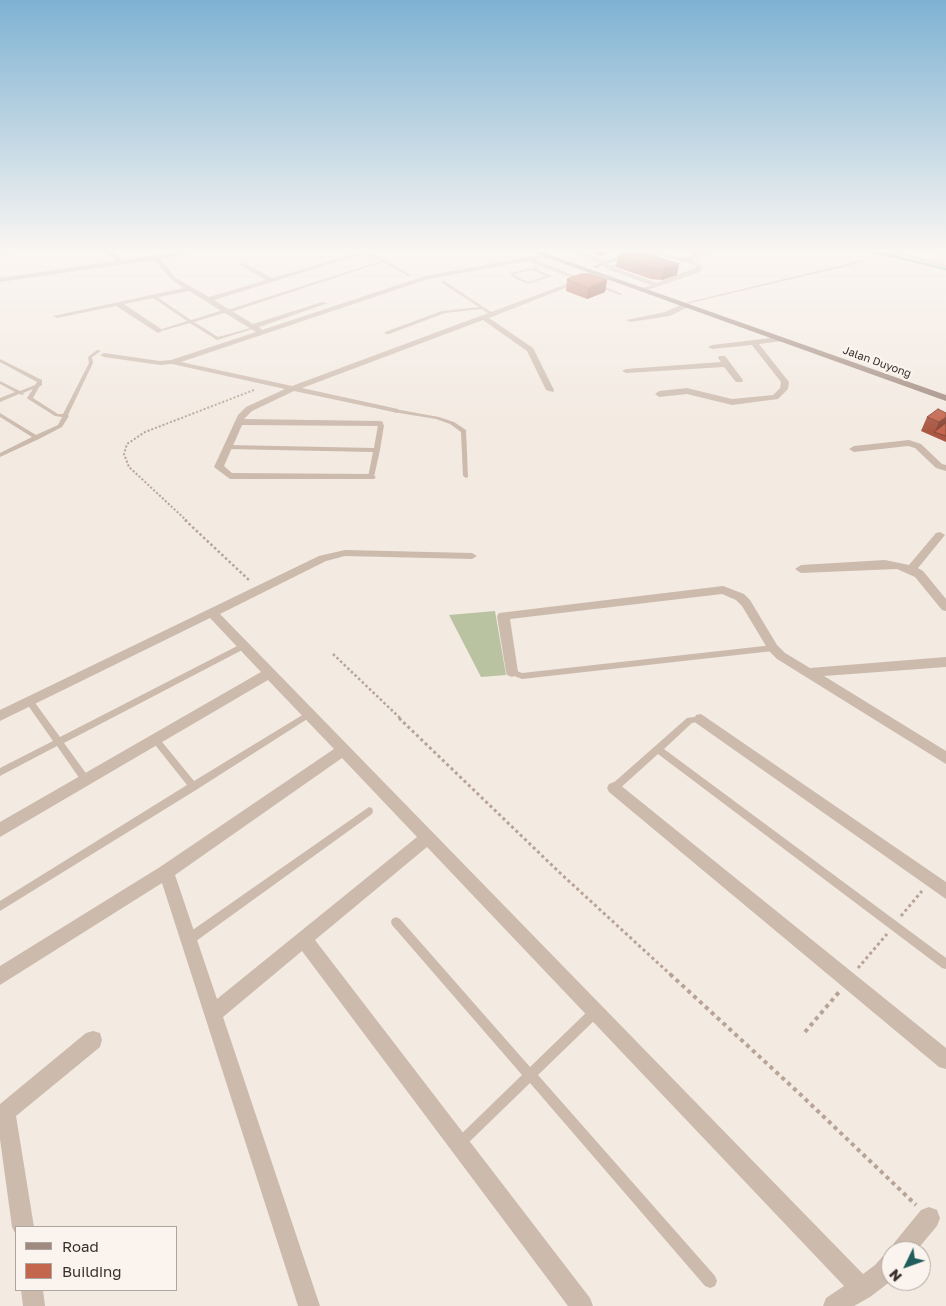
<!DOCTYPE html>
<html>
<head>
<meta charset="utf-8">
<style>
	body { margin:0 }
	#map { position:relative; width:946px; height:1306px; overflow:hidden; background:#f3eae1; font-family:"Golos Text",sans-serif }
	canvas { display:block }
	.legend { position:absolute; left:15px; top:1226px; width:162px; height:65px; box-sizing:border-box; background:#fbf4ee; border:1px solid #aea5a0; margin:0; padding:6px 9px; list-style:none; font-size:15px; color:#3a2f2b }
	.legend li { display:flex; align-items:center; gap:10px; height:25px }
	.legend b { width:25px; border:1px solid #aea5a0 }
	.north { position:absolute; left:881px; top:1241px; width:50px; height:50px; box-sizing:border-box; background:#fbf4ee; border:1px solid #aea5a0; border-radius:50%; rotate:228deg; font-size:14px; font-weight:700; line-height:20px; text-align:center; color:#3a2f2b }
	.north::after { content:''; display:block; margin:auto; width:18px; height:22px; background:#215b5c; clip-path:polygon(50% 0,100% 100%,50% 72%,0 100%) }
</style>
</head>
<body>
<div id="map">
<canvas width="946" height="1306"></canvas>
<ul class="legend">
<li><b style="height:6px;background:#a0897e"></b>Road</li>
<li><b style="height:14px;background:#c4654e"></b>Building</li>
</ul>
<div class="north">N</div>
</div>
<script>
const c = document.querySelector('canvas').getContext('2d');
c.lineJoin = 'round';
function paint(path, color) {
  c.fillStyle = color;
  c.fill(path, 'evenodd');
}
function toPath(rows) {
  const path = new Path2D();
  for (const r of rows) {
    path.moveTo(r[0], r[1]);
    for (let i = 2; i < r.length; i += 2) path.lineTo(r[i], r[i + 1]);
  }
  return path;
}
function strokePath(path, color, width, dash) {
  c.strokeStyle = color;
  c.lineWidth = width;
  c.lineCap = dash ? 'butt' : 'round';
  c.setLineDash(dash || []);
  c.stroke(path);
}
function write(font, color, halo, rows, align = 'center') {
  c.font = font + ' "Golos Text",sans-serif';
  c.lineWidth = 4.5;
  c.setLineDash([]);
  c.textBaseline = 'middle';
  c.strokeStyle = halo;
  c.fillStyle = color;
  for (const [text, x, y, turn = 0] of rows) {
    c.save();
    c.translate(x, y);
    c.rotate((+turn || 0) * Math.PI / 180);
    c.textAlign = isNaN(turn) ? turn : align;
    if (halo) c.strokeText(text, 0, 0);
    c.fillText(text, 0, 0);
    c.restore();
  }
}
paint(toPath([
	[495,611,506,675,481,677,449,615]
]), '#b9c3a1');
strokePath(toPath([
	[863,249,946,269],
	[634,253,644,249],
	[595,267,622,257]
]), '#80b0b0', 2.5);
strokePath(toPath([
	[187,521,129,467,124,454,127,444,145,432,254,390]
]), '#b8a497', 2, [2, 2]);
strokePath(toPath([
	[185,520,250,581],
	[333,654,401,719]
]), '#b8a497', 2.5, [2.5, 2.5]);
strokePath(toPath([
	[399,718,559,872,671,975],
	[901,916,922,891],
	[858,968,887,934]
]), '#b8a497', 3, [3, 3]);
strokePath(toPath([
	[670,974,801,1095,916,1205],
	[805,1032,839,992]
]), '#b8a497', 4, [4, 4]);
paint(toPath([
	[360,249,366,249,411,275,408,276,383,262,228,313,224,313,194,322,218,337,254,327,256,328,217,340,190,323,158,332,156,331,187,321,152,297,152,295,154,295,191,320,223,310,227,310,381,261,360,249],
	[661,249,666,249,658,254,656,254,656,252,661,249],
	[879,249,887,249,946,265,946,267,879,249],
	[624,260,627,261,610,269,607,268,624,260],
	[863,260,864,262,682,305,680,304,863,260],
	[537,267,539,268,536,269,552,276,528,284,514,278,510,273,537,267],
	[532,270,546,276,528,282,516,276,515,274,532,270],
	[442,281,444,281,494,314,490,315,482,309,445,313,389,334,385,334,385,332,442,311,479,307,442,283,442,281],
	[596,284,598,284,623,294,620,295,596,286,596,284],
	[97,350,101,351,92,357,93,363,68,415,69,416,62,427,39,439,0,457,0,453,32,437,0,417,0,413,36,435,58,425,62,417,55,416,28,399,27,398,33,389,23,393,24,395,19,394,0,402,0,398,15,392,0,384,0,381,20,391,35,385,37,382,0,362,0,359,42,380,42,385,39,387,33,398,58,414,63,414,89,363,88,357,97,350],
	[395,409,439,417,454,422,466,430,468,477,466,478,463,476,461,432,450,424,436,419,393,412,392,411,395,409],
	[380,422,384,425,380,450,374,477,371,479,368,477,373,452,228,449,225,447,228,445,374,448,378,425,377,424,380,422],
	[243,643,246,644,247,646,246,648,64,743,88,776,89,779,88,782,85,783,82,782,57,746,0,776,0,768,53,741,27,704,26,702,27,700,33,700,60,737,243,643],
	[773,645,777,648,773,651,522,679,509,674,508,672,509,670,512,669,522,673,773,645],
	[309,711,312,712,313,714,312,716,196,790,0,911,0,901,187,785,152,741,151,739,152,737,155,736,158,737,194,781,309,711],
	[701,716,704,717,705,719,704,721,692,723,664,749,946,958,946,969,942,968,658,754,617,791,614,792,611,791,610,788,611,785,687,718,701,716],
	[369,807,372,808,373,811,372,814,192,944,188,945,184,944,183,940,184,936,369,807],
	[396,917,400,919,530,1067,591,1008,595,1007,599,1008,600,1012,599,1016,538,1075,715,1276,717,1281,715,1286,710,1288,705,1286,530,1083,464,1147,460,1149,456,1147,454,1143,456,1139,522,1075,392,925,391,922,392,919,396,917]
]), '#ccbaad');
paint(toPath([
	[14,249,26,249,0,257,0,253,14,249],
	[101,249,109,249,123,260,196,249,193,253,160,259,176,278,209,297,266,280,240,265,240,263,244,263,272,278,368,250,368,252,214,300,253,324,322,302,328,303,259,327,262,330,425,276,547,254,550,256,549,257,536,260,586,280,489,318,533,348,554,390,553,392,546,390,527,351,483,320,302,388,398,409,398,413,294,391,252,411,244,419,380,421,383,422,383,426,242,425,224,466,232,473,371,474,376,477,374,479,230,479,214,467,238,415,246,407,285,389,172,364,160,365,104,357,100,355,104,353,160,361,171,360,256,332,189,291,124,304,161,329,162,331,158,333,116,306,57,318,53,316,184,288,172,280,154,260,0,282,0,278,116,261,101,249],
	[528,261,577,280,292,386,181,362,428,279,528,261],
	[566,249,576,249,605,261,611,267,657,283,697,267,693,264,655,254,655,252,684,258,713,249,724,249,691,260,703,266,700,272,642,292,640,291,640,289,651,285,607,269,601,263,566,249],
	[928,249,946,251,946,255,929,250,928,249],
	[685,303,689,305,688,307,670,316,630,322,626,320,665,312,685,303],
	[779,337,783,339,782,341,759,344,789,382,788,389,778,399,732,405,687,394,659,397,655,394,659,391,687,388,732,399,773,395,780,388,781,382,752,345,712,349,708,347,712,345,779,337],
	[719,356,725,356,743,380,742,382,736,382,724,367,626,373,622,371,626,369,721,362,718,358,719,356],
	[909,440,921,444,942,464,946,465,946,471,936,468,915,448,908,446,854,452,849,449,854,446,909,440],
	[940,532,945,535,918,568,923,571,946,599,946,611,942,610,915,577,897,569,801,573,795,569,801,565,885,560,909,565,936,533,940,532],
	[345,550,472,553,477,556,472,559,345,556,326,561,220,614,863,1274,875,1265,883,1256,891,1253,891,1281,870,1297,854,1306,823,1306,826,1298,844,1286,427,847,315,940,590,1298,593,1306,568,1306,302,951,223,1017,320,1306,298,1306,162,883,0,985,0,966,160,867,334,749,268,680,0,837,0,822,261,672,210,618,0,721,0,710,319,556,345,550],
	[342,758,417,837,217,999,175,875,342,758],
	[723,586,744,594,750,600,777,645,785,653,810,668,946,657,946,667,824,676,946,751,946,764,777,659,769,651,742,606,736,600,722,594,510,619,518,672,517,675,512,677,507,675,506,672,497,616,499,613,723,586],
	[701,714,946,882,946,899,696,723,694,719,696,715,701,714],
	[614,782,619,784,946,1048,946,1069,939,1067,609,792,607,788,609,784,614,782],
	[93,1031,100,1033,102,1040,100,1047,16,1116,34,1227,16,1227,16,1235,12,1227,0,1139,0,1104,86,1033,93,1031],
	[929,1207,937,1210,940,1218,937,1226,916,1251,891,1251,894,1243,921,1210,929,1207],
	[21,1290,43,1290,45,1306,23,1306,21,1290]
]), '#ccbaad');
paint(toPath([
	[523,249,533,249,946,395,946,401,523,249]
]), '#a0897e');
paint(toPath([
	[583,249,619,249,600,256],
	[682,249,709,249,693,254],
	[636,250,677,275,662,280,651,279,616,267,618,256],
	[567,279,607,280,605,292,587,299,566,291],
	[946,413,946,442,921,431,927,417]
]), '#a95743');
paint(toPath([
	[601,249,619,249,600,256],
	[694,249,709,249,693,254],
	[679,264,677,275,662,280,663,268],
	[607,280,605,292,587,299,588,288],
	[946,417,946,423,935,432,939,422]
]), '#894737');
const building = toPath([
	[636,250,679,264,663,268,653,268,618,256,636,250],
	[581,274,590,274,607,280,588,288,567,279,581,274],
	[938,409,946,413,946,417,939,422,927,417,938,409],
	[946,423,946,436,934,432,946,423]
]);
paint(building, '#c4654e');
strokePath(building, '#894737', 1);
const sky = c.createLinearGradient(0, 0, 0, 432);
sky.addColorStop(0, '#7eb2d2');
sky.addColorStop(0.58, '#faf6f2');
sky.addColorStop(1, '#faf6f200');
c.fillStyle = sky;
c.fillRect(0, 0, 946, 432);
write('11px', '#3a2f2b', '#fbf4ee', [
	["Jalan Duyong",877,362,20]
]);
</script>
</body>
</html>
